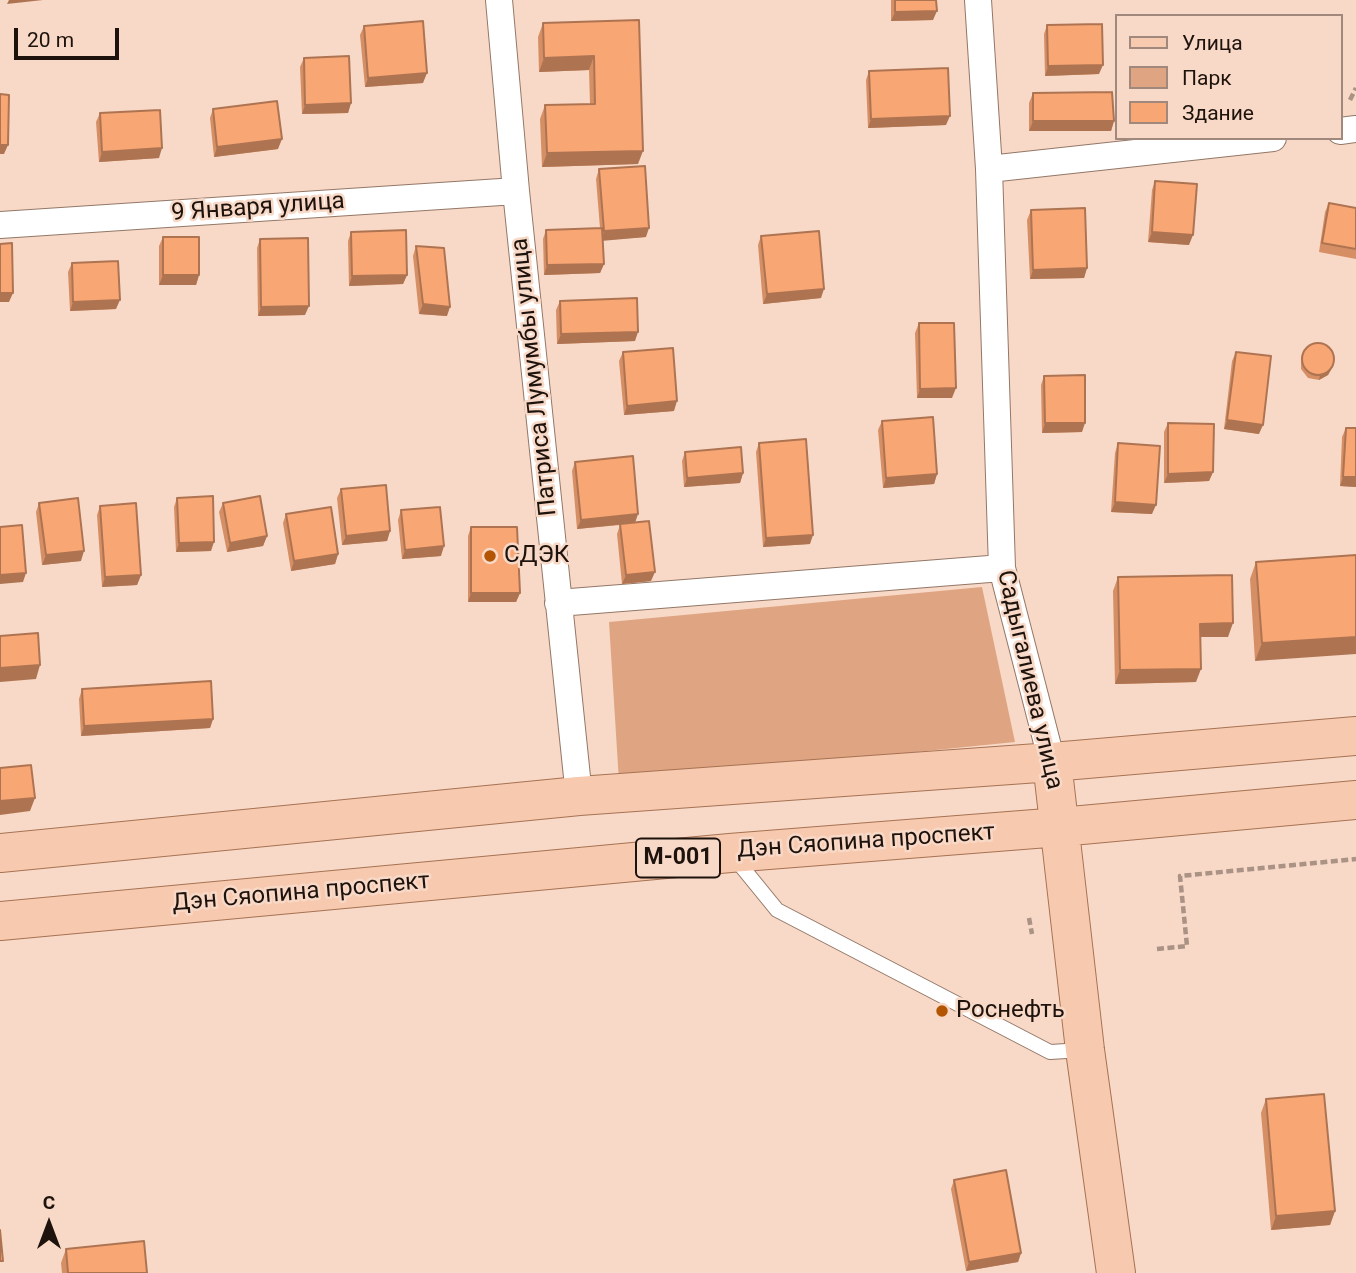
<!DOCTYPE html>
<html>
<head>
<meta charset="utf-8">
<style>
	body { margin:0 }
	#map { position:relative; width:1356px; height:1273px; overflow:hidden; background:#f8d9c7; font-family:Roboto,sans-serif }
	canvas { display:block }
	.legend { position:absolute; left:1115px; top:14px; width:228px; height:126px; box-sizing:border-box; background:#f8d9c7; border:2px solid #a0897c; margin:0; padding:9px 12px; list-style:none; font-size:21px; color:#1d120c }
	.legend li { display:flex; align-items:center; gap:14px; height:35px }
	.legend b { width:35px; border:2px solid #a0897c }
	.north { position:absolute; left:14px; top:1189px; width:70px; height:70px; -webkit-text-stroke:5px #f8d9c7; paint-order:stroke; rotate:0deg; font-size:19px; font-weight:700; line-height:28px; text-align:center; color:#1d120c }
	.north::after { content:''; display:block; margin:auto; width:24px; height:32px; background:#1d120c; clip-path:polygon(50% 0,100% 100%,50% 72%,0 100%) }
	.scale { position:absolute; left:14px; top:28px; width:105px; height:32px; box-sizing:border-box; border:4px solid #1d120c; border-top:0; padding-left:9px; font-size:21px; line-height:24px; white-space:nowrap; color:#1d120c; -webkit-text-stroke:5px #f8d9c7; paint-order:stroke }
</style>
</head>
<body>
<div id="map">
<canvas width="1356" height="1273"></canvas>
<ul class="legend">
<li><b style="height:9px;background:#f7c9af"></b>Улица</li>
<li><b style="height:19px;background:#dfa583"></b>Парк</li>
<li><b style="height:19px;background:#f9a675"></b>Здание</li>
</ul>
<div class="north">С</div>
<div class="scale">20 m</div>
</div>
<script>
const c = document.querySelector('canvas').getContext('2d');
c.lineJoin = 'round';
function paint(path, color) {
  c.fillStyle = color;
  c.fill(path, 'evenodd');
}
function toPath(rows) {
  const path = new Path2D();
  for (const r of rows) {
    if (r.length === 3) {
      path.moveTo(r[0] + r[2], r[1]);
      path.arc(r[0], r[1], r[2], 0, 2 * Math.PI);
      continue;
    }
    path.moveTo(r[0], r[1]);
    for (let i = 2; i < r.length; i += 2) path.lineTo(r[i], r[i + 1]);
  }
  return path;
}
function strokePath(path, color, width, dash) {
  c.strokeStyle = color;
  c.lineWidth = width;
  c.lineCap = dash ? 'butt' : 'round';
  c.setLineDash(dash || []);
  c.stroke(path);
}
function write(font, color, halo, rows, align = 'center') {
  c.font = font + ' Roboto,sans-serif';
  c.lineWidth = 5;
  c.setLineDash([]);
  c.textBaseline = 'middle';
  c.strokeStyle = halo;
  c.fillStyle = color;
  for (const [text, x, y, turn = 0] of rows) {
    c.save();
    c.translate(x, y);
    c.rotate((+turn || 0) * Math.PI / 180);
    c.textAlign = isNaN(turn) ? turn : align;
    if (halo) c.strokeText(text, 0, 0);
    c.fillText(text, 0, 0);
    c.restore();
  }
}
paint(toPath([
	[982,587,1015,742,619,782,609,622]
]), '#dfa583');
const service = toPath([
	[733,856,777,910,1050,1052,1083,1050]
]);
const minor = toPath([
	[499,0,516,191,579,796],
	[978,0,989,169,1002,568,1052,762],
	[1340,131,1356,129],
	[989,169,1273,138],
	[0,225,516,191],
	[558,603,1002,568]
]);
const primary = toPath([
	[1052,762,1085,1050,1116,1273],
	[0,853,579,796,1052,762,1356,736],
	[0,921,730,853,1060,827,1356,800]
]);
strokePath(service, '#937767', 16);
strokePath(minor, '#937767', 28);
strokePath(primary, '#a77253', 40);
strokePath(toPath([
	[1350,100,1356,88],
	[1029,918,1032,934],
	[1157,949,1187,946,1180,876,1356,859]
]), '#aa9285', 4.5, [7, 3.5]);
strokePath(service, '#fff', 14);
strokePath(minor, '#fff', 26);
strokePath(primary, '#f7c9af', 38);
paint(toPath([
	[891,0,936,0,933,20,891,21],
	[639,20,638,164,542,167,540,119,545,105,590,104,589,70,539,72,538,37,543,23],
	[1047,25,1099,74,1045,76,1044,34],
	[364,26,423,83,365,87,360,35],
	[304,58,351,103,348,113,302,114,300,67],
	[869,71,946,125,868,128,866,80],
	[1033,93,1114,121,1111,131,1029,131,1029,103],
	[213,109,278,149,214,157,210,118],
	[100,113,159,158,99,162,96,122],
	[599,169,646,237,603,240,604,264,600,273,544,275,543,239,546,230,600,228,596,179],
	[1155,181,1189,245,1148,242,1152,190],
	[1329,203,1356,208,1356,259,1319,252,1325,212],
	[1031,210,1087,268,1084,278,1030,279,1027,220],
	[351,232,407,275,403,284,349,286,348,241],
	[761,236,821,298,763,304,758,245],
	[163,237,199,275,196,285,159,285,159,246],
	[260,239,305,315,258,316,257,248],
	[416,246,447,316,419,314,413,256],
	[72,263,116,309,70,311,68,272],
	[560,301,635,341,557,344,556,310],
	[919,323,952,398,917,398,915,333],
	[623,352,674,411,624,415,619,361],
	[1236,352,1259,434,1224,429,1232,361],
	[1302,354,1333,366,1328,375,1319,380,1308,378,1301,369,1301,359],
	[1044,376,1082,432,1042,433,1041,385],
	[882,421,937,474,934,484,883,488,878,430],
	[1168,423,1213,472,1209,481,1164,483,1164,432],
	[1346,428,1356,428,1356,487,1340,486,1342,437],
	[759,443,810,544,763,547,756,452],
	[1118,443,1152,514,1111,512,1115,453],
	[685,452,743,473,740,483,684,487,682,461],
	[575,462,635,522,651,581,622,584,617,534,620,525,577,529,572,471],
	[341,489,390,531,387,541,342,545,337,498],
	[177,498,211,551,176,552,174,507],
	[39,503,81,561,42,565,36,512],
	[223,503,267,536,263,546,227,552,219,512],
	[100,506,141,575,137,585,102,587,97,515],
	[401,510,441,556,402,559,398,520],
	[286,514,338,554,335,564,291,571,283,523],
	[471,527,520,593,516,602,468,602,468,536],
	[1356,555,1255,661,1250,579,1256,562],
	[1118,577,1228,637,1200,637,1196,682,1115,684,1113,591],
	[82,689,213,719,210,728,81,736,79,699],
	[1266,1099,1335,1211,1330,1225,1271,1230,1261,1113],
	[954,1180,1021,1253,1018,1262,966,1271,951,1189],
	[66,1249,147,1273,62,1273,61,1263]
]), '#d68f65');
paint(toPath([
	[9,0,43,0,7,4],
	[937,11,933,20,891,21,895,12],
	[594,56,589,70,539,72,544,58],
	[1103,65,1099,74,1045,76,1048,66],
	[427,73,423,83,365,87,368,78],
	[351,103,348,113,302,114,305,105],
	[950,116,946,125,868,128,871,119],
	[1033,121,1114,121,1111,131,1029,131],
	[282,139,278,149,214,157,217,147],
	[0,145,8,145,4,154,0,154],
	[162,148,159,158,99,162,102,152],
	[643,151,638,164,542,167,547,153],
	[649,228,646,237,601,241,604,231],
	[1152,232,1193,235,1189,245,1148,242],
	[604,264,600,273,544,275,547,265],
	[1087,268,1084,278,1030,279,1033,270],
	[163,275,199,275,196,285,159,285],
	[407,275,403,284,349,286,352,276],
	[824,289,821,298,763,304,767,294],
	[0,293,13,293,9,302,0,302],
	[120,300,116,309,70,311,73,302],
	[423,304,450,307,447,316,419,314],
	[309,306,305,315,258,316,261,307],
	[638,332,635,341,557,344,561,334],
	[1333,366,1328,375,1319,380,1320,375],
	[956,388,952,398,917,398,920,389],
	[677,401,674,411,624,415,627,406],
	[1227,420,1263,425,1259,434,1224,429],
	[1045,423,1085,423,1082,432,1042,433],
	[1213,472,1209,481,1164,483,1168,474],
	[743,473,740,483,684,487,687,478],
	[937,474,934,484,883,488,886,478],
	[1343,477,1356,477,1356,487,1340,486],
	[1115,502,1156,505,1152,514,1111,512],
	[638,514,635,523,577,529,581,520],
	[390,531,387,541,342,545,346,536],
	[813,535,810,544,763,547,766,538],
	[267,536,263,546,227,552,230,543],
	[214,542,211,551,176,552,179,543],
	[444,546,441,556,402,559,405,550],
	[84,551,81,561,42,565,46,555],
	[338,554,335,564,291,571,294,561],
	[655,572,651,581,622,584,626,575],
	[26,573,23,582,0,584,0,575],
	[141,575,137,585,102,587,105,577],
	[471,593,520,593,516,602,468,602],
	[1233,623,1228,637,1195,637,1200,624],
	[1356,637,1356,654,1255,661,1262,643],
	[40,665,36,679,0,682,0,668],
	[1201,669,1196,682,1115,684,1120,670],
	[213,719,210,728,81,736,84,726],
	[35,798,30,811,0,815,0,801],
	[1335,1211,1330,1225,1271,1230,1276,1216],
	[1021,1253,1018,1262,966,1271,969,1262]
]), '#ae7452');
const building = toPath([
	[895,0,936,0,937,11,895,12,895,0],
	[639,20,643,151,547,153,545,105,595,104,594,56,544,58,543,23,639,20],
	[423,21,427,73,368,78,364,26,423,21],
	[1102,24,1103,65,1048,66,1047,25,1102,24],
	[349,56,351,103,305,105,304,58,349,56],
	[948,68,950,116,871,119,869,71,948,68],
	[1112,92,1114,121,1033,121,1033,93,1112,92],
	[0,94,9,95,8,145,0,145,0,94],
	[277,101,282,139,217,147,213,109,277,101],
	[160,110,162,148,102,152,100,113,160,110],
	[645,166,649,228,604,231,599,169,645,166],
	[1155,181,1197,184,1193,235,1152,232,1155,181],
	[1329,203,1356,208,1356,249,1322,243,1329,203],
	[1085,208,1087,268,1033,270,1031,210,1085,208],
	[602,228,604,264,547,265,546,230,602,228],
	[406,230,407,275,352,276,351,232,406,230],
	[819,231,824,289,767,294,761,236,819,231],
	[163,237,199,237,199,275,163,275,163,237],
	[308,238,309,306,261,307,260,239,308,238],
	[12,243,13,293,0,293,0,244,12,243],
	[416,246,444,248,450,307,423,304,416,246],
	[118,261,120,300,73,302,72,263,118,261],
	[637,298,638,332,561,334,560,301,637,298],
	[919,323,954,323,956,388,920,389,919,323],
	[1318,359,16],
	[673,348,677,401,627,406,623,352,673,348],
	[1236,352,1271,356,1263,425,1227,420,1236,352],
	[1085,375,1085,423,1045,423,1044,376,1085,375],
	[933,417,937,474,886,478,882,421,933,417],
	[1168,423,1214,424,1213,472,1168,474,1168,423],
	[1346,428,1356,428,1356,477,1343,477,1346,428],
	[806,439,813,535,766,538,759,443,806,439],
	[1118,443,1160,446,1156,505,1115,502,1118,443],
	[741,447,743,473,687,478,685,452,741,447],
	[633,456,638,514,581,520,575,462,633,456],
	[386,485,390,531,346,536,341,489,386,485],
	[213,496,214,542,179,543,177,498,213,496],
	[260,496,267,536,230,543,223,503,260,496],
	[78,498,84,551,46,555,39,503,78,498],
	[136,503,141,575,105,577,100,506,136,503],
	[331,507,338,554,294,561,286,514,331,507],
	[440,507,444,546,405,550,401,510,440,507],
	[649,521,655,572,626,575,620,524,649,521],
	[22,525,26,573,0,575,0,527,22,525],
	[471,527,517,527,520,593,471,593,471,527],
	[1356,555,1356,637,1262,643,1256,562,1356,555],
	[1232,575,1233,623,1200,624,1201,669,1120,670,1118,577,1232,575],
	[38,633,40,665,0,668,0,636,38,633],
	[211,681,213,719,84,726,82,689,211,681],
	[31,765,35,798,0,801,0,768,31,765],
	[1324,1094,1335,1211,1276,1216,1266,1099,1324,1094],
	[1006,1170,1021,1253,969,1262,954,1180,1006,1170],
	[0,1230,3,1261,0,1261,0,1230],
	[144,1241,147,1273,68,1273,66,1249,144,1241]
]);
paint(building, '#f9a675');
strokePath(building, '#ae7452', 2);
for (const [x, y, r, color] of [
	[490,556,7,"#b35503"],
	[942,1011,7,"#b35503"]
]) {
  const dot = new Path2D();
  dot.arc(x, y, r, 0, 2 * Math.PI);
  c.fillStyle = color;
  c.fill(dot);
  strokePath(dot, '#f8d9c7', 2.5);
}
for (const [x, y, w] of [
	[678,858,84]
]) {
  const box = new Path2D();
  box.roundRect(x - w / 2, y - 19.5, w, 39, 5);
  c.fillStyle = '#f8d9c7';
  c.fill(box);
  strokePath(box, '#1d120c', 2);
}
write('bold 23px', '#1d120c', null, [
	["M-001",678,858]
]);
write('24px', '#1d120c', '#f8d9c7', [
	["9 Января улица",258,208,-4],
	["Патриса Лумумбы улица",535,377,-96],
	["Садыгалиева улица",1029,680,77],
	["Дэн Сяопина проспект",866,842,-4],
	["Дэн Сяопина проспект",301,893,-5]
]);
write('24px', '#1d120c', '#f8d9c7', [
	["СДЭК",504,556],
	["Роснефть",956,1011]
], 'left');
</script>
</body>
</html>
